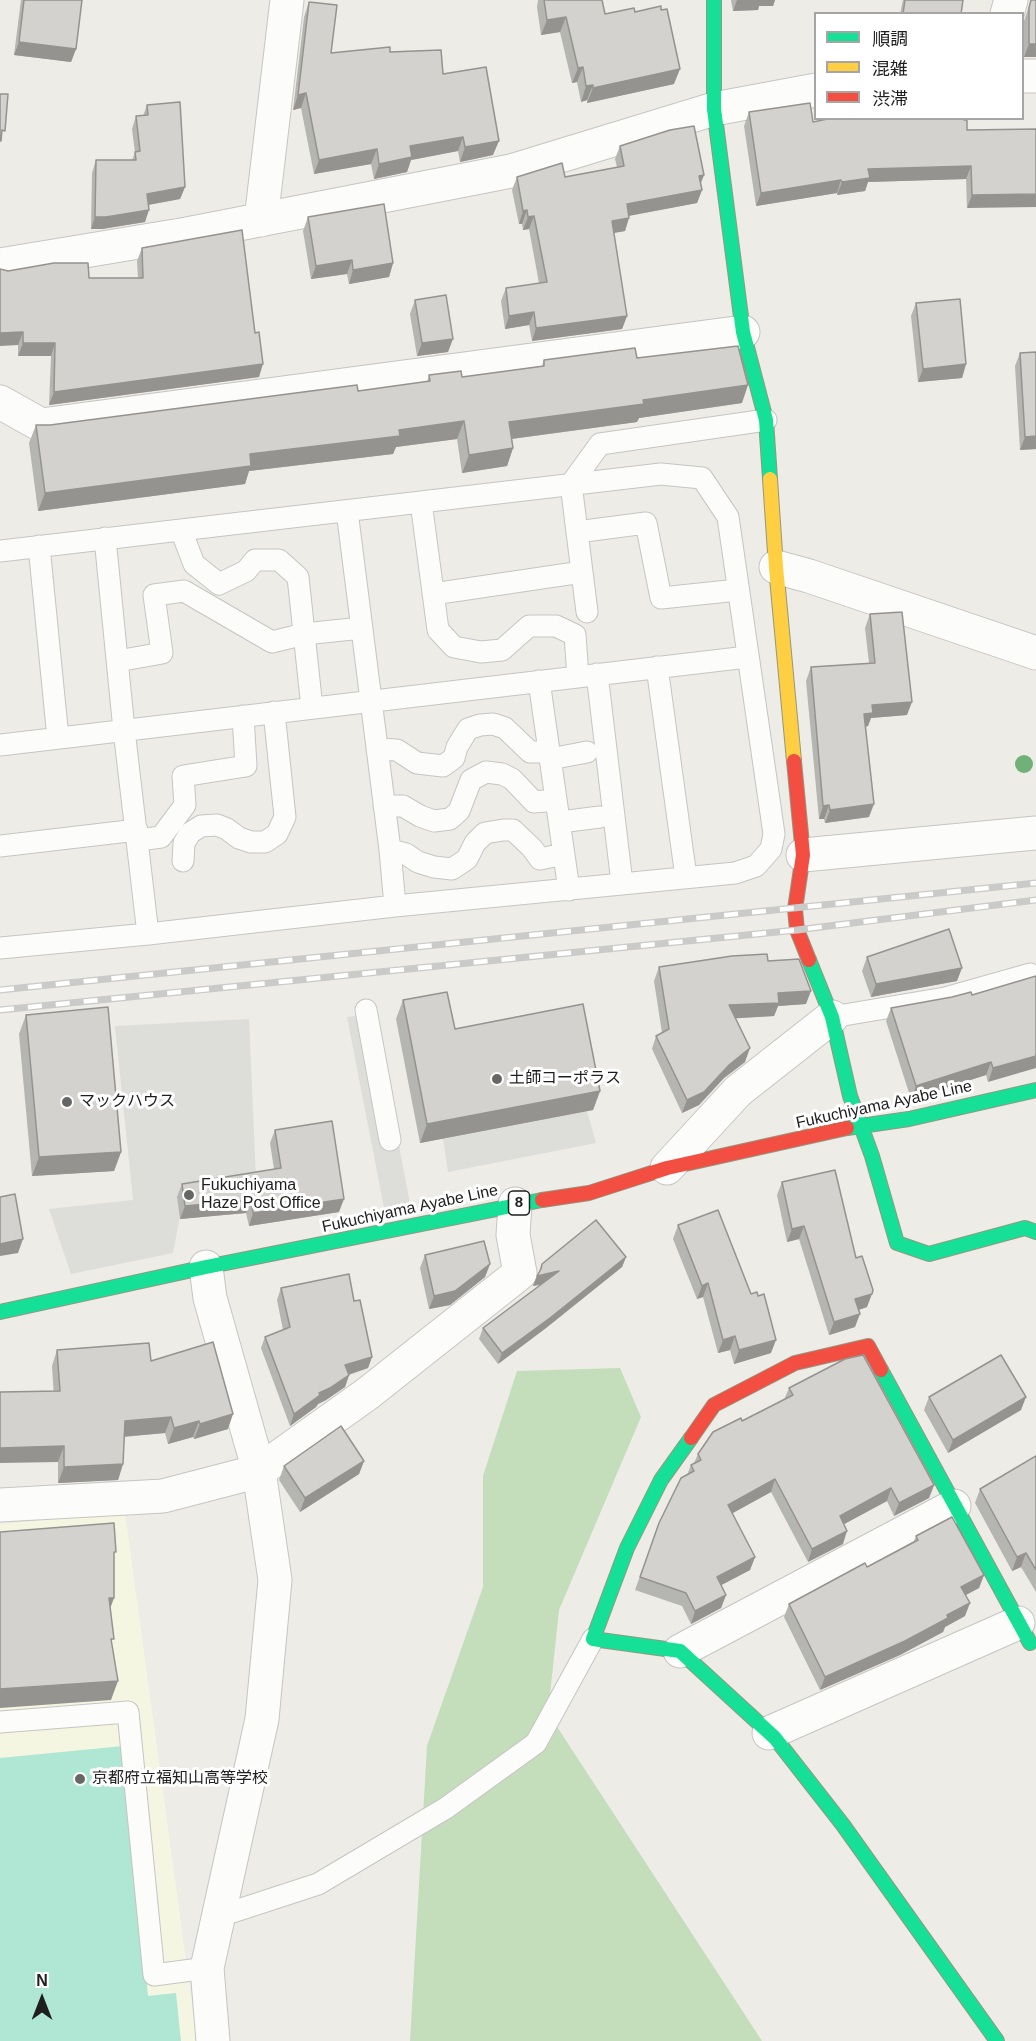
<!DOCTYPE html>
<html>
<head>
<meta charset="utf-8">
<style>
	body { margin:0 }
	#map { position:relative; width:1036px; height:2041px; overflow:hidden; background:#edece7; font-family:Arial,"Noto Sans JP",sans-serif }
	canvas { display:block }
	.legend { position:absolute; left:814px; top:12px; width:210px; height:108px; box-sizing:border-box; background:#fff; border:2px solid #a5a5a5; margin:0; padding:8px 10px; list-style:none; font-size:18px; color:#1e1e1e }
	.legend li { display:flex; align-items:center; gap:12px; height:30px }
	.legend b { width:30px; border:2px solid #a5a5a5 }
	.north { position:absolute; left:12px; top:1969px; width:60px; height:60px; -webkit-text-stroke:4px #fff; paint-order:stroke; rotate:0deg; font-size:16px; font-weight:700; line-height:24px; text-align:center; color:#1e1e1e }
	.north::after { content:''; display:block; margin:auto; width:21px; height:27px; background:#1e1e1e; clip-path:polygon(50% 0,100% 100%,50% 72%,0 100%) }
</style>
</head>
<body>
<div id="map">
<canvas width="1036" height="2041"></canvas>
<ul class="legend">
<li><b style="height:8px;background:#16e098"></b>順調</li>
<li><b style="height:8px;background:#ffcf43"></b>混雑</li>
<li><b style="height:8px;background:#f24e42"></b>渋滞</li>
</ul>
<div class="north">N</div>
</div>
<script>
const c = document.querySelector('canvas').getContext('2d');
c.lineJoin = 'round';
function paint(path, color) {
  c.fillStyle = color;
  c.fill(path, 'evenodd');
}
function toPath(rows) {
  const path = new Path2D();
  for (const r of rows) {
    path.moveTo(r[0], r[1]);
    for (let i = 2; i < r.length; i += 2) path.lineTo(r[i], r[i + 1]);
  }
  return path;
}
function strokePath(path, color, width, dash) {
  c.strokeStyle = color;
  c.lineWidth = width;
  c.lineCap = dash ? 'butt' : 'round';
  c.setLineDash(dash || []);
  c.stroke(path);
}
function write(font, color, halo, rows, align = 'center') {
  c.font = font + ' Arial,"Noto Sans JP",sans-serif';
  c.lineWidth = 6;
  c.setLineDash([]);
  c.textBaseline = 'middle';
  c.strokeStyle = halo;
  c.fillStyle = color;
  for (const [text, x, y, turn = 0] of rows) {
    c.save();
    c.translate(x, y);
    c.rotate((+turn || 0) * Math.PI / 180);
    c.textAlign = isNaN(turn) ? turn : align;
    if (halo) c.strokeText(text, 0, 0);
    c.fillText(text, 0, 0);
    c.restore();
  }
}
paint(toPath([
	[125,1513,197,2041,0,2041,0,1524]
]), '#f5f6e2');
paint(toPath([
	[620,1368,641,1417,559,1610,548,1713,762,2041,410,2041,427,1746,483,1587,483,1476,517,1371]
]), '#c4ddbb');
paint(toPath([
	[123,1746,148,1996,176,1993,181,2041,0,2041,0,1758]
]), '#b0e6d4');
paint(toPath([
	[374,1014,411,1209,385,1213,347,1017],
	[249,1019,256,1179,185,1189,173,1253,71,1274,49,1209,133,1200,115,1026],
	[587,1111,596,1143,448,1172,443,1139]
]), '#ddddda');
const lane = toPath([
	[421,502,438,630,454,647,481,652,502,650,529,626,556,626,575,635,578,677],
	[347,511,390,850,395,906],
	[181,530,194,564,219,584,246,571,255,560,279,560,298,577,312,708],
	[577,532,646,523,661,598,738,590],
	[105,538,124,730,148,934],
	[39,546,58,738],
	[0,551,661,474,702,478,728,517,774,834,771,849,756,866,735,873,395,906,148,934,0,948],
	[433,594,582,572],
	[587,612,571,484,600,444,766,420],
	[118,661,162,653,154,595,184,591,272,642,304,634,362,628],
	[657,667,686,877],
	[597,674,622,883],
	[539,681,569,890],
	[0,745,747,657],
	[377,749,397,750,417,763,443,766,454,758,457,747,468,729,480,725,493,724,505,728,530,752,549,752],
	[550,759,587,752],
	[384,806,403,806,420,816,434,821,450,819,459,811,471,780,486,772,502,774,512,779,534,802,556,800],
	[560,822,600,817],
	[139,840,161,837,185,805,183,776,246,766,243,716],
	[0,846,137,830],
	[390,850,406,854,418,862,434,867,452,869,467,859,475,843,485,833,503,830,513,830,532,848,540,859,564,854],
	[183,861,184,843,190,833,201,826,217,825,227,829,239,838,251,842,265,842,277,834,285,817,274,712],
	[366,1010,390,1140],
	[832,1017,945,998,1030,974],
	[0,1722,128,1712,154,1975,207,1968],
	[220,1916,318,1884,446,1808,536,1743,593,1639]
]);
const street = toPath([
	[1007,14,1011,0],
	[1022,76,1036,76],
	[261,220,287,0],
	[0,265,187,234,511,171,714,109,816,90],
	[0,402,41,425,743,332],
	[776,567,809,576,1036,653],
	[803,855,1036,833],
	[667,1168,738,1091,832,1017],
	[206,1267,210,1298,259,1471,275,1580,262,1719,207,1968,213,2041],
	[0,1505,163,1496,259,1471,367,1394,520,1273,513,1235,515,1204],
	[680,1651,954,1506],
	[769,1733,1018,1623]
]);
const fast = toPath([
	[714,0,714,109,743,332,766,420,770,479],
	[809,960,832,1017,850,1096,872,1156,897,1243,929,1254,1025,1228,1036,1232],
	[847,1128,909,1119,1036,1090],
	[0,1312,206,1267,542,1200],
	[881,1370,1030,1643],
	[691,1438,661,1480,627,1548,593,1639,680,1651,775,1738,843,1825,997,2041]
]);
const slow = toPath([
	[770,479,776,567,794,761]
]);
const jam = toPath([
	[794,761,803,855,795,909,797,930,809,960],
	[542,1200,589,1193,667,1168,847,1128],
	[691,1438,714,1405,795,1363,868,1346,881,1370]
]);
strokePath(lane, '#c5c5c3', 23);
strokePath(street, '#c5c5c3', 35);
strokePath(fast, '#93987e', 16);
strokePath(slow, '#93987e', 16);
strokePath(jam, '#93987e', 16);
strokePath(lane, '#fcfcfb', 21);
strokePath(street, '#fcfcfb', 33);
strokePath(fast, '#16e098', 14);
strokePath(slow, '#ffcf43', 14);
strokePath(jam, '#f24e42', 14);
const rail = toPath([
	[0,990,1036,883],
	[0,1010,797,930,1036,900]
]);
strokePath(rail, '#cacac9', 7);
strokePath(rail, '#fff', 4.5, [14]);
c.fillStyle = '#6fb178';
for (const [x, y] of [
	[1024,764]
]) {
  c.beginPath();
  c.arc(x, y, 9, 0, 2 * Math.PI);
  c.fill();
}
paint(toPath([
	[21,0,82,0,76,49,71,62,14,55],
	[538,0,602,0,605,14,635,12,674,84,587,103,587,100,581,102,577,82,572,83,560,32,541,35,537,7],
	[731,0,775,0,773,6,759,6,758,10,733,11],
	[903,0,963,0,961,14,900,14],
	[1031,0,1036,0,1036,57,1024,57,1024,21],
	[309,2,331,53,390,52,443,74,493,155,460,162,458,151,411,160,407,172,374,179,371,164,314,174,301,108,293,110,304,17],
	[147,105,185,187,180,199,148,205,145,222,102,229,91,229,92,173,96,160,132,160,135,153,132,129,136,116,143,116],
	[749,112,813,122,967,130,1036,129,967,208,966,179,868,182,865,191,837,195,837,193,756,206,744,126],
	[620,146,704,175,700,184,702,190,697,203,629,216,625,231,614,233,627,316,622,329,532,341,529,325,505,329,501,301,506,288,539,283,529,229,523,230,522,224,519,224,512,190,517,177,565,177,617,167,615,159],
	[308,217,393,263,389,277,349,284,347,274,311,279,303,231],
	[142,248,259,377,49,405,51,356,18,356,18,345,8,271,89,278,138,278,137,261],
	[415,300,448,352,417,356,410,314],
	[916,303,966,364,962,378,918,382,911,316],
	[1020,353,1036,449,1020,450,1015,366],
	[637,358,742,403,639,418,637,422,512,439,513,448,507,466,462,473,457,439,396,447,393,454,249,471,245,484,38,511,29,443,36,425,50,425,358,391,427,382,429,375,462,377,542,366,544,360],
	[870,614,907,715,871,718,868,726,866,727,869,817,825,823,824,819,819,819,806,681,811,667,869,663,865,628],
	[867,957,957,981,871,997,862,971],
	[768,961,806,1004,778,1006,774,1016,735,1018,745,1062,724,1078,699,1105,682,1113,652,1049,656,1036,662,1033,654,981,659,967],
	[1036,976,988,1082,986,1075,911,1099,886,1021,891,1008,972,995],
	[403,1000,455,1029,600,1091,593,1110,420,1143,396,1019],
	[26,1015,121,1152,114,1171,32,1176,19,1034],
	[275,1130,339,1212,249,1226,246,1213,180,1219,177,1197,182,1184,274,1169,270,1143],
	[782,1182,867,1307,858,1310,855,1327,829,1335,799,1239,787,1242,777,1195],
	[678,1225,771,1353,734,1364,730,1350,718,1353,703,1297,697,1299,673,1239],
	[425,1255,490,1264,485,1277,450,1305,429,1309,420,1268],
	[626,1257,622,1267,546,1328,498,1364,479,1339,483,1328,541,1285,533,1286,542,1264],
	[281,1288,354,1301,372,1357,368,1368,349,1375,345,1387,326,1400,318,1404,316,1407,290,1426,261,1348,265,1337,283,1330,277,1300],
	[57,1350,151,1361,228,1429,194,1439,193,1437,168,1444,165,1433,124,1437,123,1464,118,1480,58,1483,58,1462,52,1366],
	[789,1388,934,1485,929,1498,894,1516,887,1501,844,1524,843,1544,808,1562,771,1492,732,1513,755,1557,750,1570,721,1585,726,1595,721,1608,691,1624,682,1606,635,1590,659,1523,687,1475,691,1465,694,1463,698,1454,742,1421,784,1400],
	[929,1397,1021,1410,948,1453,924,1410],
	[1036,1456,1036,1592,1021,1567,1012,1571,975,1503,980,1489],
	[364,1461,359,1474,300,1512,279,1480,284,1466],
	[916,1536,984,1575,979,1588,966,1595,965,1616,945,1627,943,1632,900,1655,820,1690,784,1617,789,1604,867,1567,914,1541]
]), '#b5b5b1');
paint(toPath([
	[737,0,775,0,773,6,759,6,758,10,733,11],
	[566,17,560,32,541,35,547,20],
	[19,42,76,49,71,62,14,55],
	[1029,44,1036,44,1036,57,1024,57],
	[583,67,577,82,572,83,578,68],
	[680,69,674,84,587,103,593,88],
	[593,85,587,100,581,102,586,86],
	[306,93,301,108,293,110,298,95],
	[463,137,458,151,411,160,407,172,374,179,379,164,410,146],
	[499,141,493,155,460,162,465,147],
	[377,149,371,164,314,174,319,160],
	[971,166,966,179,868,182,865,191,837,195,842,182,868,169],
	[704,175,699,188,699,176],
	[841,180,837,193,756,206,761,193],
	[185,187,180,199,142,206,147,194],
	[702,190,697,203,622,217,627,204],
	[1036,194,1036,207,967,208,972,195],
	[149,210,145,222,102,229,91,229,95,217],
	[527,210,522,224,519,224,523,211],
	[534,216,529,229,523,230,528,217],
	[629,218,625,231,607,234,612,221],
	[352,260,347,274,311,279,316,266],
	[393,263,389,277,349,284,353,270],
	[534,312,529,325,505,329,509,316],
	[627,316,622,329,532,341,536,328],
	[23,332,18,345,0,346,0,333],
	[453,339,448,352,417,356,422,343],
	[23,343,55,343,51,356,18,356],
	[263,364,259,377,49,405,54,392],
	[966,364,962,378,918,382,923,369],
	[748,385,742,403,639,418,637,422,503,440,509,422,643,400],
	[464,421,457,439,396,447,393,454,249,471,245,484,38,511,45,493,250,454,399,430],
	[1036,436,1036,449,1020,450,1025,437],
	[513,448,507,466,462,473,469,455],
	[912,702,907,715,871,718,868,726,860,727,864,714,872,705],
	[874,804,869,817,825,823,830,810],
	[829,805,824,819,819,819,823,806],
	[962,968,957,981,871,997,876,984],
	[811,991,806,1004,778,1006,774,1016,725,1019,729,1005,778,993],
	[750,1048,745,1062,724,1078,699,1105,682,1113,687,1100],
	[1036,1056,1036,1068,988,1082,993,1068],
	[991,1062,986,1075,911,1099,916,1086],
	[600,1091,593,1110,420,1143,427,1124],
	[121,1152,114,1171,32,1176,39,1157],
	[344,1199,339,1212,249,1226,253,1213],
	[251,1200,246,1213,180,1219,185,1206],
	[804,1226,799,1239,787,1242,792,1229],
	[23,1239,18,1253,0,1256,0,1244],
	[626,1257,622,1267,546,1328,498,1364,502,1353],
	[490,1264,485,1277,450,1305,429,1309,434,1296],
	[559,1271,555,1281,533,1286,537,1276],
	[708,1283,703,1297,697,1299,702,1286],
	[872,1294,867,1307,850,1313,855,1299],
	[860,1314,855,1327,829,1335,834,1322],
	[735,1336,730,1350,718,1353,723,1340],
	[776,1340,771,1353,734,1364,739,1350],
	[372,1357,368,1368,341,1377,345,1365],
	[349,1375,345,1387,326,1400,318,1404,316,1407,290,1426,294,1414,319,1393],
	[1026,1397,1021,1410,948,1453,953,1440],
	[233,1414,228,1429,194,1439,200,1424],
	[171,1417,165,1433,119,1437,125,1421],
	[199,1421,193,1437,168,1444,174,1428],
	[64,1446,58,1462,0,1463,0,1448],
	[364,1461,359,1474,300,1512,305,1498],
	[123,1464,118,1480,58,1483,64,1467],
	[775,1479,771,1492,724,1518,728,1505],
	[934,1485,929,1498,894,1516,899,1503],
	[891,1488,887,1501,835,1529,840,1516],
	[847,1531,843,1544,808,1562,812,1549],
	[1026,1553,1021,1567,1012,1571,1017,1557],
	[755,1557,750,1570,712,1590,717,1577],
	[984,1575,979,1588,956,1600,961,1587],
	[726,1595,721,1608,691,1624,695,1611],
	[109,1598,114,1598,107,1617],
	[970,1603,965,1616,945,1627,943,1632,900,1655,820,1690,825,1677],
	[118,1681,111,1700,0,1708,0,1689]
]), '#949390');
const building = toPath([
	[24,0,82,0,76,49,19,42,24,0],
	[544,0,602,0,605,14,634,8,635,12,661,6,661,10,667,9,680,69,593,88,593,85,586,86,583,67,578,68,566,17,547,20,544,0],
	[905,0,963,0,961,14,903,14,905,0],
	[1031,0,1036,0,1036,44,1029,44,1029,8,1031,0],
	[309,2,337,5,331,53,390,47,390,52,441,50,443,74,486,67,499,141,465,147,463,137,410,146,412,157,379,164,377,149,319,160,306,93,298,95,309,2],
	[0,94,8,94,5,131,2,130,1,141,0,141,0,94],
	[180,102,185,187,147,194,149,210,106,217,95,217,96,160,136,160,135,152,140,151,136,116,148,115,147,105,180,102],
	[810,103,813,122,832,118,964,118,964,120,967,120,967,130,1036,129,1036,194,972,195,971,166,868,169,870,178,842,182,841,180,761,193,749,112,810,103],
	[694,126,704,175,699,176,702,190,627,204,629,218,612,221,627,316,536,328,534,312,509,316,506,288,547,282,534,216,528,217,527,210,523,211,517,177,562,163,565,177,624,166,620,146,670,130,694,126],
	[384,204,393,263,353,270,352,260,316,266,308,217,384,204],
	[242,230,255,333,259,332,263,364,54,392,55,343,23,343,23,332,0,333,0,269,8,271,54,263,88,263,89,278,143,278,142,248,242,230],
	[446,295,453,339,422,343,415,300,446,295],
	[960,299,966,364,923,369,916,303,960,299],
	[738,346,748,385,643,400,644,404,509,422,513,448,469,455,464,421,399,430,400,436,250,454,251,466,45,493,36,425,50,425,357,385,358,391,430,381,429,375,461,371,462,377,544,366,544,360,635,348,637,358,738,346],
	[1036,352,1036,436,1025,437,1020,353,1036,352],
	[902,612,912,702,872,705,873,713,864,714,874,804,830,810,829,805,823,806,811,667,875,663,870,614,902,612],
	[949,929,962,968,876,984,867,957,949,929],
	[767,954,768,961,799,959,811,991,778,993,779,1003,729,1005,750,1048,729,1065,704,1092,687,1100,656,1036,669,1029,659,967,732,956,767,954],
	[1036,976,1036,1056,993,1068,991,1062,916,1086,891,1008,952,997,971,992,972,995,1036,976],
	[447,992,455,1029,583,1004,600,1091,427,1124,403,1000,447,992],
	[108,1007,121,1152,39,1157,26,1015,108,1007],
	[332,1121,344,1199,253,1213,251,1200,185,1206,182,1184,281,1168,275,1130,332,1121],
	[835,1170,856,1258,862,1256,873,1290,872,1294,855,1299,860,1314,834,1322,804,1226,792,1229,782,1182,835,1170],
	[15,1194,23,1239,0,1244,0,1197,15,1194],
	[718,1210,751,1294,757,1292,758,1296,764,1294,776,1340,739,1350,735,1336,723,1340,708,1283,702,1286,678,1225,718,1210],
	[596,1220,626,1257,550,1318,502,1353,483,1328,559,1271,537,1276,541,1269,542,1264,596,1220],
	[484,1241,490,1264,455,1291,434,1296,425,1255,484,1241],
	[349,1274,354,1301,360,1300,372,1357,345,1365,349,1375,330,1388,319,1393,320,1395,294,1414,265,1337,290,1327,281,1288,349,1274],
	[213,1342,233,1414,200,1424,199,1421,174,1428,171,1417,125,1421,123,1464,64,1467,64,1446,0,1448,0,1392,60,1391,57,1350,149,1343,151,1361,213,1342],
	[863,1355,934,1485,899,1503,891,1488,840,1516,847,1531,812,1549,775,1479,728,1505,755,1557,717,1577,726,1595,695,1611,686,1593,640,1577,659,1523,681,1478,694,1471,691,1465,701,1460,698,1454,713,1432,741,1418,742,1421,793,1395,789,1388,845,1359,863,1355],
	[1001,1355,1026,1397,953,1440,929,1397,1001,1355],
	[341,1426,364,1461,305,1498,284,1466,341,1426],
	[1036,1456,1036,1570,1026,1553,1017,1557,980,1489,1036,1456],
	[952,1517,984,1575,961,1587,970,1603,947,1615,948,1618,905,1641,825,1677,789,1604,865,1563,867,1567,918,1540,916,1536,952,1517],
	[114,1523,116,1552,114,1552,114,1598,109,1598,114,1639,111,1639,118,1681,0,1689,0,1532,114,1523]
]);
paint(building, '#d3d2ce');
strokePath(building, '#949390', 1.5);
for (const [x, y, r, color] of [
	[497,1079,6,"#666664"],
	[67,1102,6,"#666664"],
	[189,1195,6,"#666664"],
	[80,1779,6,"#666664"]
]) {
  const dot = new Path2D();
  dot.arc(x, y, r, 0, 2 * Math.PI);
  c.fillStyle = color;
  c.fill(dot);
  strokePath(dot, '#fff', 2);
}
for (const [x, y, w] of [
	[519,1203,21]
]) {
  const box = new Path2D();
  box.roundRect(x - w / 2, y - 12, w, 24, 4.5);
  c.fillStyle = '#fff';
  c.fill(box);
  strokePath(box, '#1e1e1e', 1.5);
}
write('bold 15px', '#1e1e1e', null, [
	["8",519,1203]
]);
write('16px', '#1e1e1e', '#fff', [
	["土師コーポラス",509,1079],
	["マックハウス",79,1102],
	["Fukuchiyama",201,1186],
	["Haze Post Office",201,1204],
	["京都府立福知山高等学校",92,1779]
], 'left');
write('16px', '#1e1e1e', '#fff', [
	["Fukuchiyama Ayabe Line",884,1105,-12],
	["Fukuchiyama Ayabe Line",410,1209,-12]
]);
</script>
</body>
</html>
